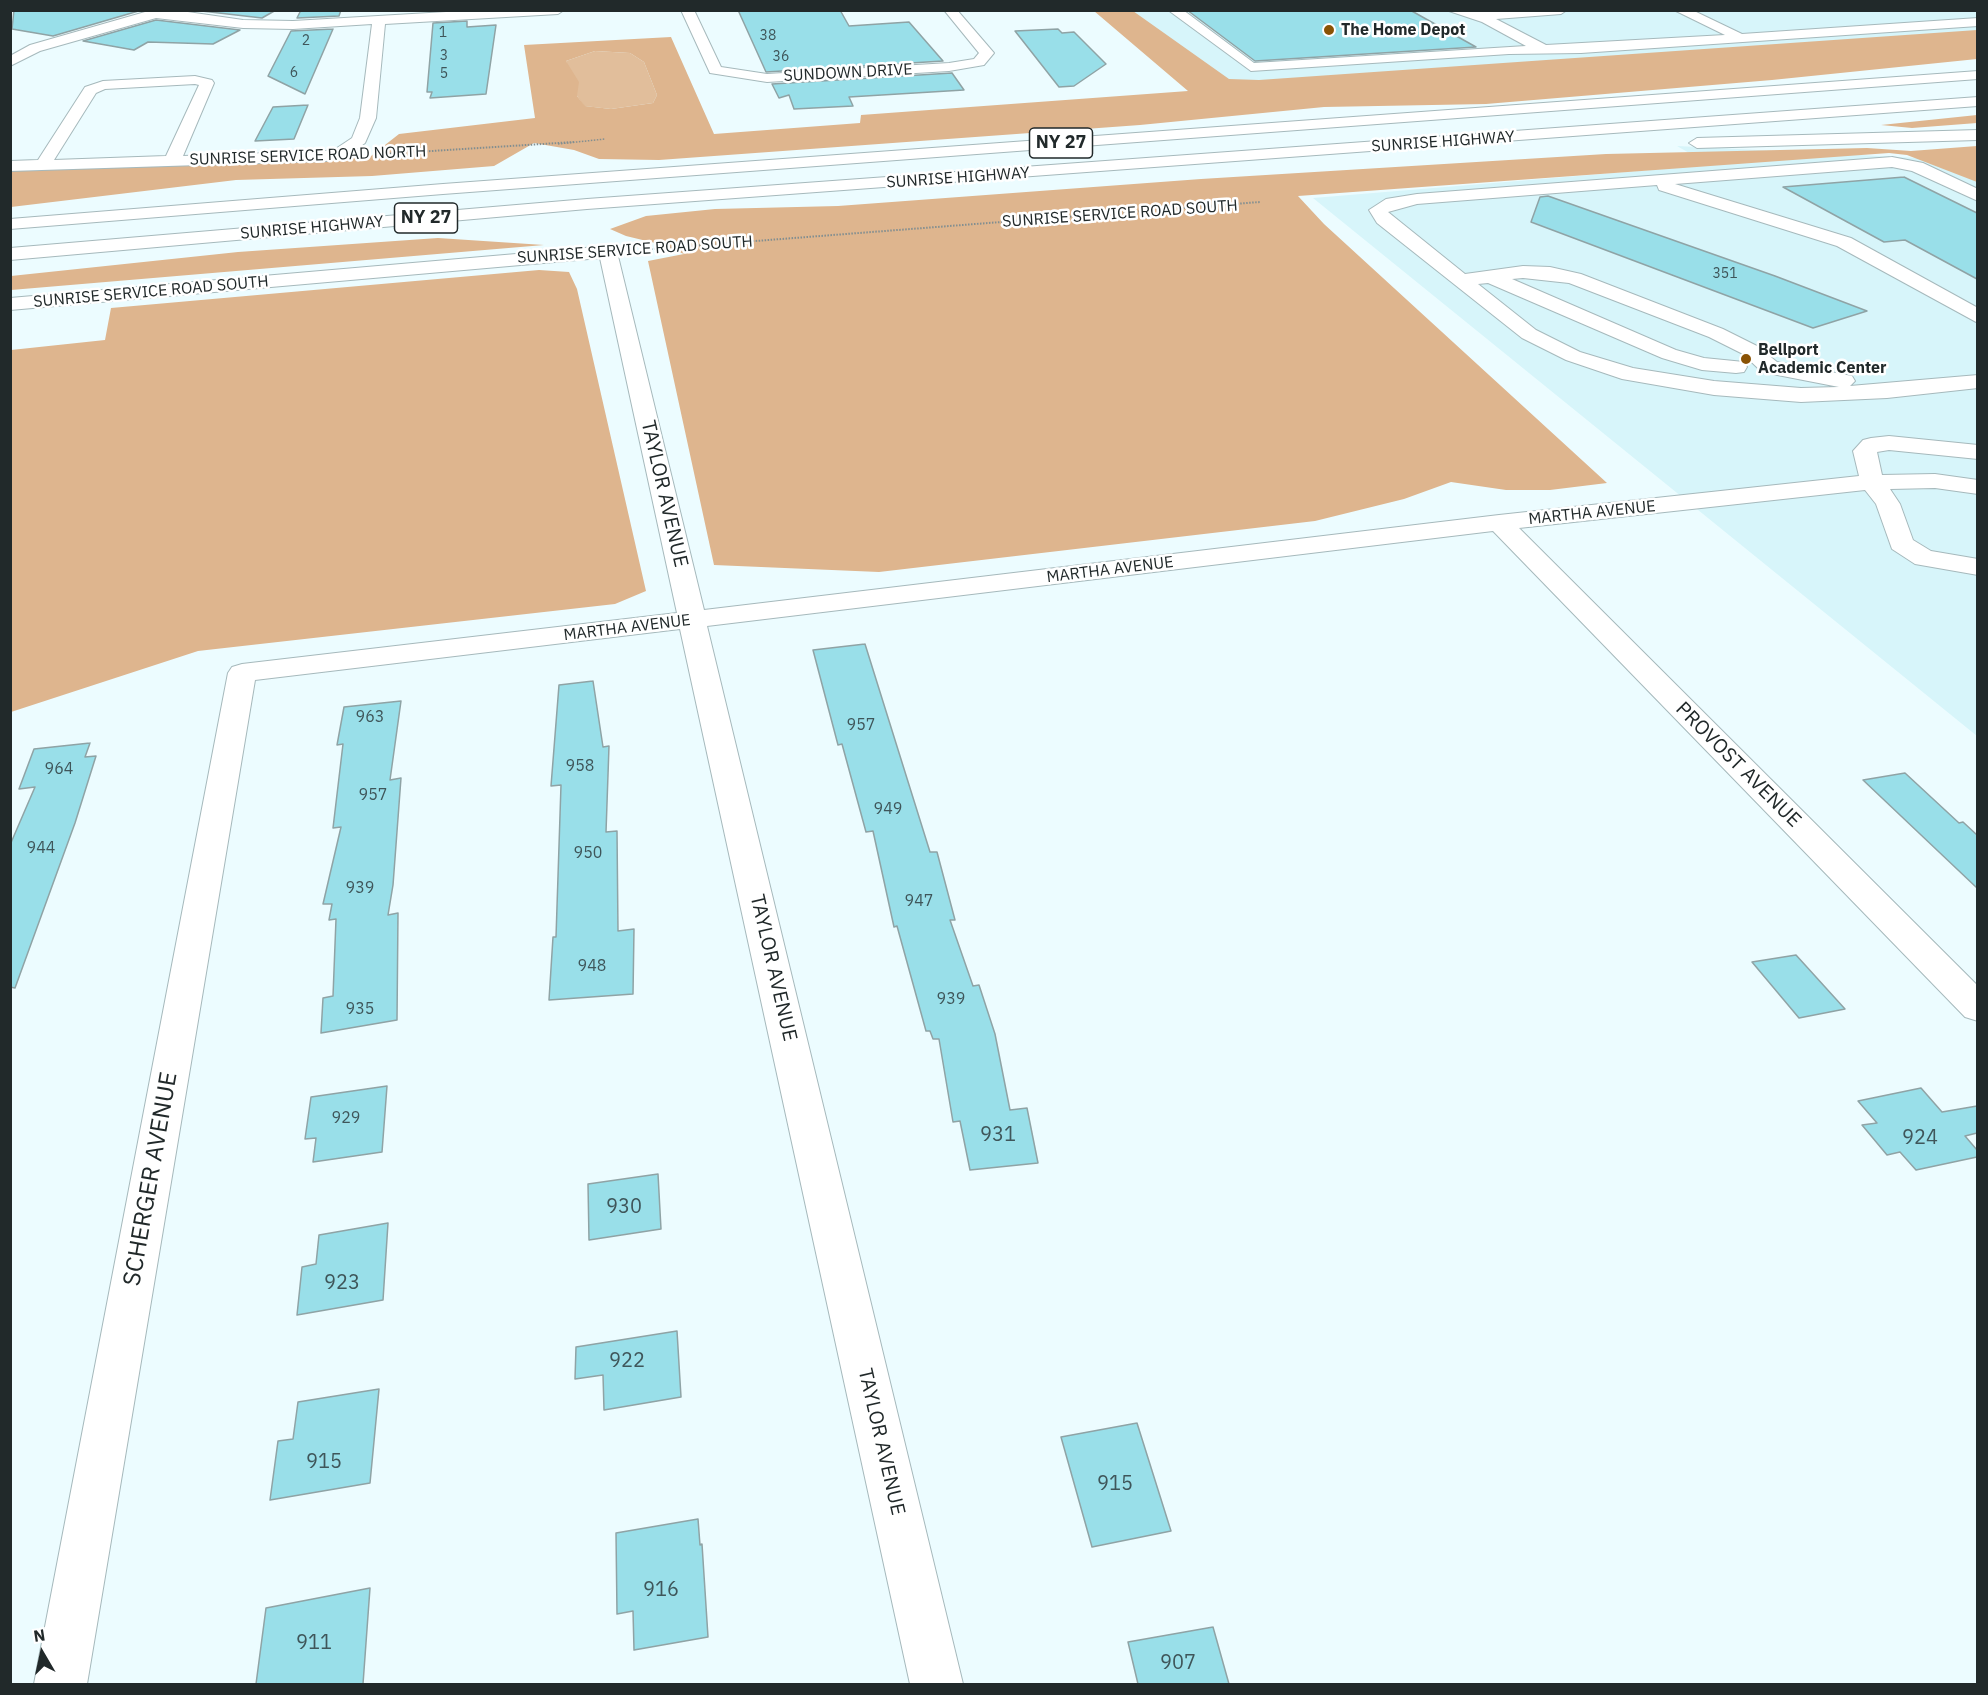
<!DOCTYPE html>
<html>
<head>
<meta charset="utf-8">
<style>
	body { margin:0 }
	#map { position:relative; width:1988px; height:1695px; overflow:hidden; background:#ecfcff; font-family:"IBM Plex Sans",sans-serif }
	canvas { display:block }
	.frame { position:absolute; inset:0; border:12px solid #21292a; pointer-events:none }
	.north { position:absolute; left:12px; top:1623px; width:60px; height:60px; -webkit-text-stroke:4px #fff; paint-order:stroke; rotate:351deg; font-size:16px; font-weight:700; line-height:24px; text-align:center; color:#21292a }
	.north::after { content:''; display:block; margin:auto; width:21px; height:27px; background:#21292a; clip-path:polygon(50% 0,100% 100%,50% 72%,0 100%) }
</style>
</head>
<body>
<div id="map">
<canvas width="1988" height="1695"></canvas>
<div class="frame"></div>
<div class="north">N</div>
</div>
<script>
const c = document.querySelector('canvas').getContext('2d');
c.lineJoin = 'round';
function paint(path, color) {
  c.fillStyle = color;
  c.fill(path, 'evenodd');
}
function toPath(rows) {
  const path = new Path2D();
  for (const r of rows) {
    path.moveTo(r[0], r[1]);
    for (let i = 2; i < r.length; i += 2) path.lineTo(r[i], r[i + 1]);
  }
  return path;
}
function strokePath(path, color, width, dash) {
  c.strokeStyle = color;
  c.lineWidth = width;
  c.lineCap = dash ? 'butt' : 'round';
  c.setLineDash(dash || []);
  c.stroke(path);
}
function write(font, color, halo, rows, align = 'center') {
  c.font = font + ' "IBM Plex Sans",sans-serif';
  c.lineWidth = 5;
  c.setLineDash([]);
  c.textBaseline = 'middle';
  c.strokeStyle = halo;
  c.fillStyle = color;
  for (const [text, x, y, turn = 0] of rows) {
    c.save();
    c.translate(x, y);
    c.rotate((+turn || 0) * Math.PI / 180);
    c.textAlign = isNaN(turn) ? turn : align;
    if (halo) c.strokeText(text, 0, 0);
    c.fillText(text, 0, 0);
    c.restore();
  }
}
paint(toPath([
	[1977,10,1978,37,1226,86,1122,11],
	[1677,146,1940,159,1977,177,1977,736,1313,198,1710,165]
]), '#d7f5fa');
paint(toPath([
	[595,51,630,53,644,62,657,95,653,103,611,109,584,106,577,96,566,61]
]), '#e1be9b');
paint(toPath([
	[1094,11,1133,11,1229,79,1259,80,1977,30,1977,59,1772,80,1486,104,1324,107,1140,125,659,160,599,159,574,150,534,143,494,166,372,176,236,180,11,207,10,171,330,160,371,156,399,134,535,118,524,45,671,37,714,134,860,123,861,115,1188,91],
	[595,51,630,53,644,62,657,95,653,103,611,109,585,106,577,96,579,82,566,61],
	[1977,115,1977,123,1912,128,1881,125],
	[1977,146,1977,182,1907,155,1889,153,1298,196,1324,224,1607,483,1550,490,1506,490,1451,482,1404,499,1315,521,879,572,714,565,648,261,684,254,655,243,626,236,610,229,646,216,715,209,838,206,1201,179,1606,154,1867,148,1911,151],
	[438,238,544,245,11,290,11,276,238,252],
	[539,270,569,272,577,289,646,591,615,604,198,651,11,712,11,350,105,340,111,308]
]), '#deb58e');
const building = toPath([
	[14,10,142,10,53,36,12,29,14,10],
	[193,10,276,10,262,18,193,10],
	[301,10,341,10,339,16,297,18,301,10],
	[738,10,840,10,849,26,909,22,943,61,766,72,738,10],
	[1187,10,1410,10,1476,47,1255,61,1187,10],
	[156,20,240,30,213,44,148,42,134,50,83,41,156,20],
	[467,21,467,27,496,25,486,94,430,98,432,92,427,92,433,23,467,21],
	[333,29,305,94,268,76,291,31,333,29],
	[1058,29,1062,33,1074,32,1106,64,1074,86,1059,87,1015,31,1058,29],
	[952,73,964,90,849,97,853,106,794,109,789,95,779,98,772,84,952,73],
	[308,105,294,139,255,141,273,107,308,105],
	[1904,177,1977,213,1977,279,1905,240,1884,242,1783,187,1904,177],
	[1548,196,1775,276,1867,311,1813,328,1531,222,1540,197,1548,196],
	[865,644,930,852,937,852,955,920,950,920,973,986,979,985,995,1034,1010,1110,1027,1108,1038,1163,970,1170,960,1121,953,1122,939,1039,933,1039,930,1031,926,1031,897,926,894,927,873,831,866,832,842,744,838,745,813,650,865,644],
	[593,681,603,747,609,746,606,832,617,831,618,931,634,929,633,994,549,1000,553,937,556,937,561,785,551,786,559,685,593,681],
	[401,701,390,780,401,778,393,885,388,915,398,913,397,1020,321,1033,323,998,333,996,336,919,329,920,332,904,323,904,341,827,333,828,343,744,337,745,344,707,401,701],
	[90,743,85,757,96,756,75,823,15,988,10,987,10,845,35,787,19,789,34,749,90,743],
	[1905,773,1959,823,1963,822,1977,835,1977,888,1863,780,1905,773],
	[1796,955,1845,1009,1799,1018,1752,962,1796,955],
	[387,1086,382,1152,313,1162,316,1138,305,1139,311,1097,387,1086],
	[1921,1088,1942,1112,1977,1106,1977,1133,1965,1136,1977,1150,1977,1157,1916,1170,1900,1152,1887,1155,1862,1125,1877,1123,1858,1101,1921,1088],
	[658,1174,661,1229,589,1240,588,1184,658,1174],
	[388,1223,383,1300,297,1315,302,1267,316,1264,319,1235,388,1223],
	[677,1331,681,1397,604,1410,603,1375,575,1379,576,1347,677,1331],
	[379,1389,370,1483,270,1500,278,1441,293,1439,298,1402,379,1389],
	[1137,1423,1171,1531,1092,1547,1061,1437,1137,1423],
	[698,1519,700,1545,702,1544,708,1637,634,1650,633,1611,617,1614,616,1533,698,1519],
	[370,1588,363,1684,256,1684,266,1608,370,1588],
	[1213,1627,1229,1684,1138,1684,1128,1642,1213,1627]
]);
paint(building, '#99dfe9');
strokePath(building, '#8fa3a5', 1.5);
const minor = toPath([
	[152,10,174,10,243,20,293,21,480,10,564,10,558,14,385,24,376,118,365,143,349,155,326,161,10,171,10,161,38,160,85,87,103,81,195,76,212,80,214,83,183,156,326,151,337,148,352,138,360,118,372,24,293,29,243,28,156,18,40,51,10,66,10,56,30,45,152,10],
	[195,84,199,85,166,156,54,160,96,93,105,89,195,84],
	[681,10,694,10,721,67,767,74,949,63,974,59,979,53,944,10,957,10,994,53,984,65,949,71,767,82,710,73,681,10],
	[1168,10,1183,10,1254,63,1526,46,1482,22,1446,10,1567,10,1561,14,1496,19,1546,45,1725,35,1674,10,1692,10,1742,34,1978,18,1978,26,1581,53,1509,54,1251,71,1168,10],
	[1892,157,1923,163,1978,189,1978,201,1912,171,1892,167,1675,184,1851,238,1978,308,1978,323,1837,246,1659,190,1657,185,1417,204,1388,212,1465,274,1523,266,1550,267,1581,274,1723,329,1757,346,1777,362,1852,376,1855,381,1850,386,1978,375,1978,388,1887,398,1801,402,1714,395,1622,379,1566,360,1522,338,1377,223,1369,210,1386,199,1417,194,1892,157],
	[1523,278,1569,283,1709,337,1743,354,1762,372,1839,387,1801,388,1714,381,1633,368,1580,352,1536,330,1478,284,1488,283,1662,358,1702,370,1736,373,1744,372,1747,367,1744,362,1704,358,1676,350,1512,279,1523,278],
	[608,246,617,252,704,610,1499,515,1859,476,1853,451,1863,440,1871,438,1889,436,1978,445,1978,459,1889,450,1877,452,1882,475,1935,474,1978,480,1978,494,1935,488,1890,489,1900,504,1913,540,1931,551,1978,559,1978,575,1915,564,1892,549,1876,504,1865,490,1519,528,1978,986,1978,1021,1965,1017,1493,531,707,626,963,1684,910,1684,680,629,255,680,87,1684,34,1684,228,673,232,667,242,664,677,613,600,258,10,310,10,298,608,246]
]);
const highway = toPath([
	[1978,71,1978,79,443,194,10,229,10,219,443,184,1978,71],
	[1978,97,1978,106,587,209,10,260,10,248,587,199,1978,97],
	[1978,130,1978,140,1697,148,1689,143,1697,138,1978,130]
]);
strokePath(minor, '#a6b9bc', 2);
strokePath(highway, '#a6b9bc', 2);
strokePath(toPath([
	[558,144,605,139]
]), '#828e90', 1.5, [1.5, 1.5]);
strokePath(toPath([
	[384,154,574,142],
	[639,250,1260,202]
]), '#828e90', 2, [1.5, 1.5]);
paint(minor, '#fff');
paint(highway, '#fff');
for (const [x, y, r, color] of [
	[1329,30,6,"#8a5305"],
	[1746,359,6,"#8a5305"]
]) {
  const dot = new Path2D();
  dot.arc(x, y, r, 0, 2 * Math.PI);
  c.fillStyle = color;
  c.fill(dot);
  strokePath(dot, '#fff', 2);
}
write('14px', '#3f565a', null, [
	["1",443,33],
	["38",768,36],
	["2",306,41],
	["3",444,56],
	["36",781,57],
	["6",294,73],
	["5",444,74],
	["351",1725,274]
]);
write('bold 16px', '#21292a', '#fff', [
	["The Home Depot",1341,30],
	["Bellport",1758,350],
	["Academic Center",1758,368]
], 'left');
write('16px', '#21292a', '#fff', [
	["SUNDOWN DRIVE",848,73,-3],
	["SUNRISE HIGHWAY",1443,142,-4],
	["SUNRISE SERVICE ROAD NORTH",308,156,-2],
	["SUNRISE HIGHWAY",958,178,-4],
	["SUNRISE SERVICE ROAD SOUTH",1120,214,-4],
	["SUNRISE HIGHWAY",312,228,-5],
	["SUNRISE SERVICE ROAD SOUTH",635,250,-4],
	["SUNRISE SERVICE ROAD SOUTH",151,292,-5],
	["MARTHA AVENUE",1592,513,-6],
	["MARTHA AVENUE",1110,570,-7],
	["MARTHA AVENUE",627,628,-7]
]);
write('16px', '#3f565a', null, [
	["963",370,717],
	["957",861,725],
	["958",580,766],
	["964",59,769],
	["957",373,795],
	["949",888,809],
	["944",41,848],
	["950",588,853],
	["939",360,888],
	["947",919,901],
	["948",592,966],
	["939",951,999],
	["935",360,1009],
	["929",346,1118]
]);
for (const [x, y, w] of [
	[1061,143,63],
	[426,218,63]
]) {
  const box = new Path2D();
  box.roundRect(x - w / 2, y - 15, w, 30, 4.5);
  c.fillStyle = '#fff';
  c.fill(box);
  strokePath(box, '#21292a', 1.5);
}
write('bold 18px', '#21292a', null, [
	["NY 27",1061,143],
	["NY 27",426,218]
]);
write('20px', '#21292a', '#fff', [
	["TAYLOR AVENUE",664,494,77],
	["PROVOST AVENUE",1738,765,45],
	["TAYLOR AVENUE",773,968,77],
	["TAYLOR AVENUE",881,1442,77]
]);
write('20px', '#3f565a', null, [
	["931",998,1135],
	["924",1920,1138],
	["930",624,1207],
	["923",342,1283],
	["922",627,1361],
	["915",324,1462],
	["915",1115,1484],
	["916",661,1590],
	["911",314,1643],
	["907",1178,1663]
]);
write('24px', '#21292a', '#fff', [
	["SCHERGER AVENUE",151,1179,-80]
]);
</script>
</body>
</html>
